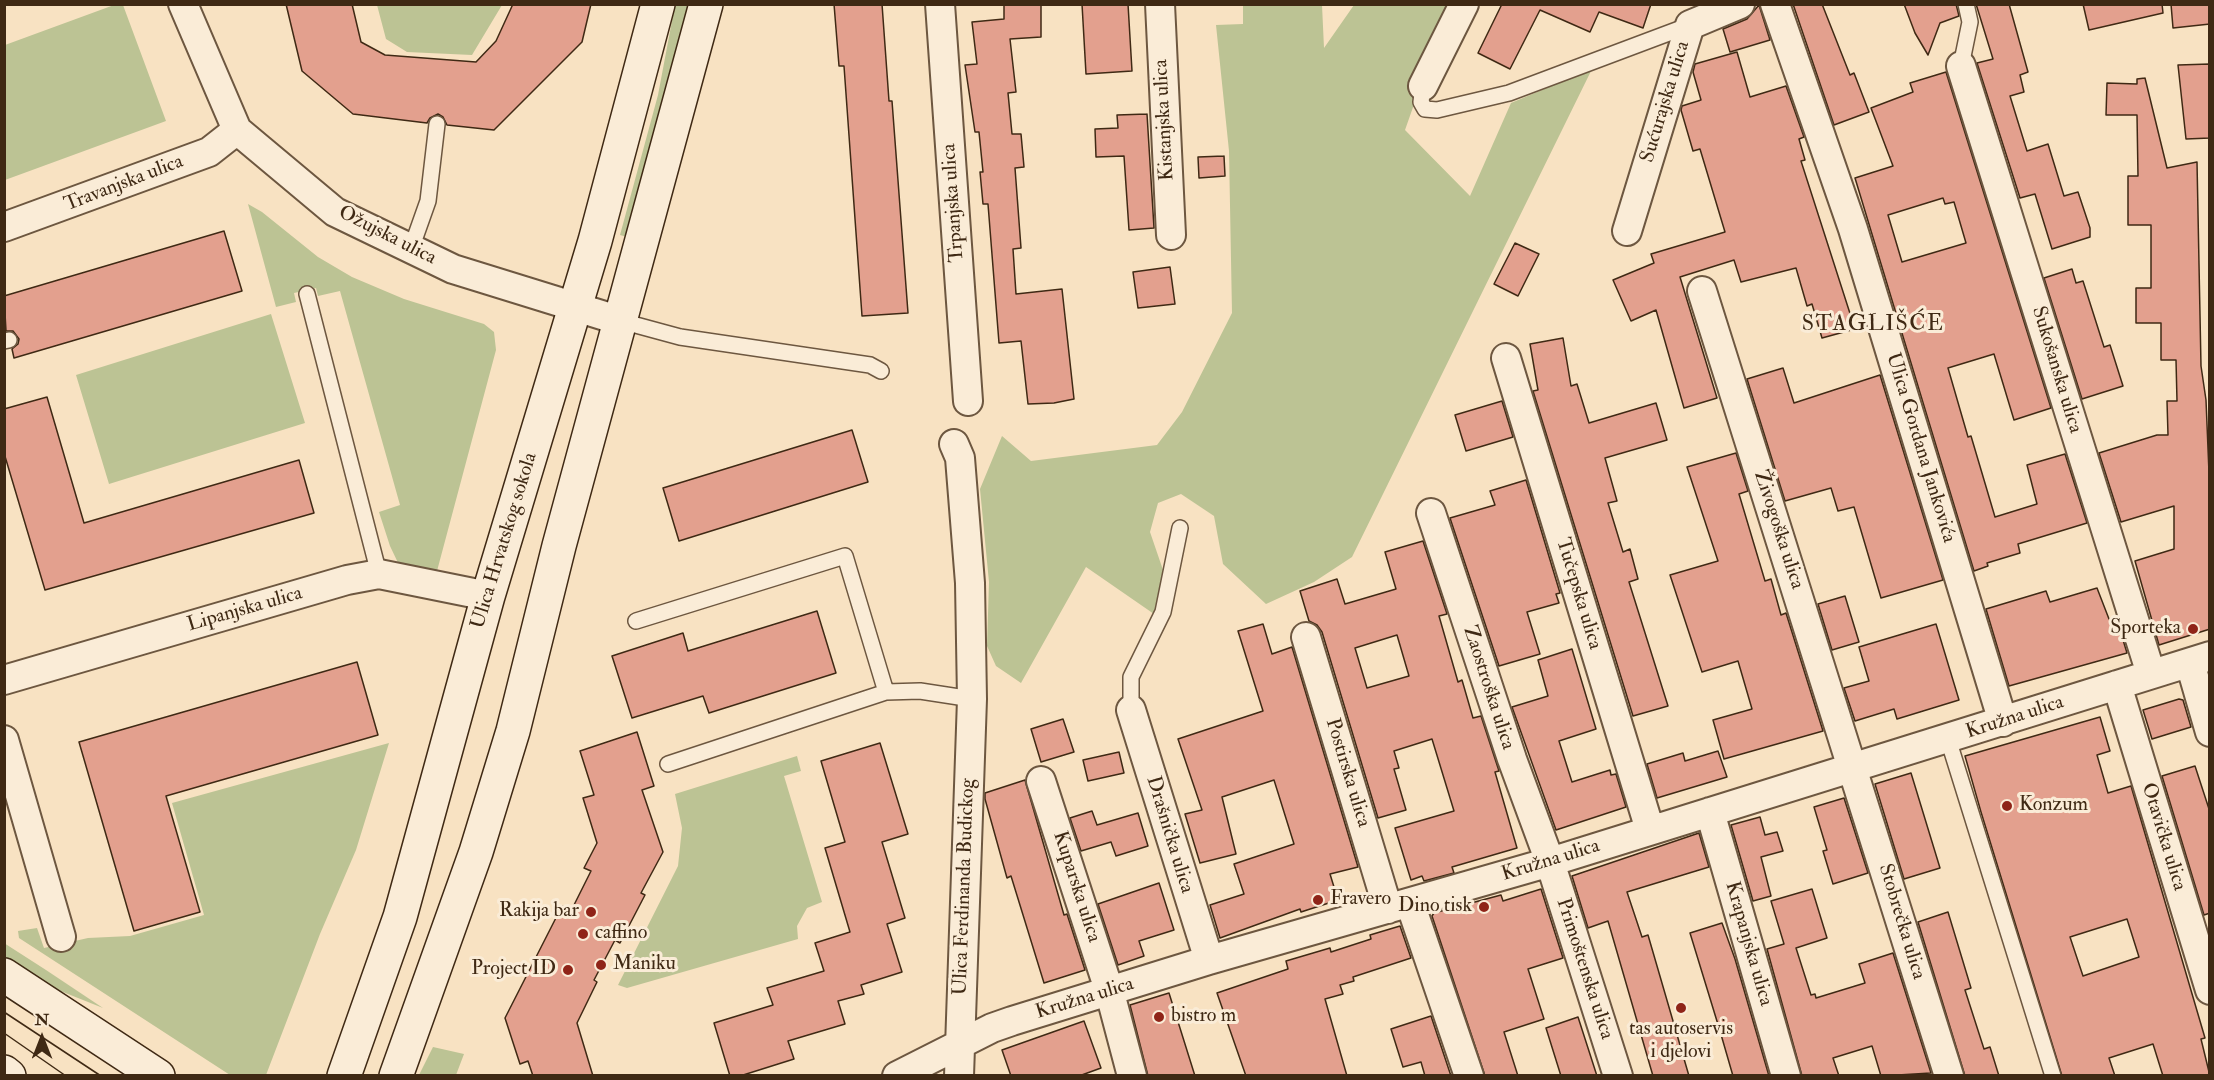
<!DOCTYPE html>
<html>
<head>
<meta charset="utf-8">
<style>
	body { margin:0 }
	#map { position:relative; width:2214px; height:1080px; overflow:hidden; background:#f8e2c2; font-family:"IM FELL Double Pica",serif }
	canvas { display:block }
	.frame { position:absolute; inset:0; border:6px solid #3f2914; pointer-events:none }
	.north { position:absolute; left:12px; top:1008px; width:60px; height:60px; -webkit-text-stroke:4px #faecd7; paint-order:stroke; rotate:0deg; font-size:16px; font-weight:700; line-height:24px; text-align:center; color:#3f2914 }
	.north::after { content:''; display:block; margin:auto; width:21px; height:27px; background:#3f2914; clip-path:polygon(50% 0,100% 100%,50% 72%,0 100%) }
</style>
</head>
<body>
<div id="map">
<canvas width="2214" height="1080"></canvas>
<div class="frame"></div>
<div class="north">N</div>
</div>
<script>
const c = document.querySelector('canvas').getContext('2d');
c.lineJoin = 'round';
function paint(path, color) {
  c.fillStyle = color;
  c.fill(path, 'evenodd');
}
function toPath(rows) {
  const path = new Path2D();
  for (const r of rows) {
    path.moveTo(r[0], r[1]);
    for (let i = 2; i < r.length; i += 2) path.lineTo(r[i], r[i + 1]);
  }
  return path;
}
function strokePath(path, color, width, dash) {
  c.strokeStyle = color;
  c.lineWidth = width;
  c.lineCap = dash ? 'butt' : 'round';
  c.setLineDash(dash || []);
  c.stroke(path);
}
function write(font, color, halo, rows, align = 'center') {
  c.font = font + ' "IM FELL Double Pica",serif';
  c.lineWidth = 6;
  c.setLineDash([]);
  c.textBaseline = 'middle';
  c.strokeStyle = halo;
  c.fillStyle = color;
  for (const [text, x, y, turn = 0] of rows) {
    c.save();
    c.translate(x, y);
    c.rotate((+turn || 0) * Math.PI / 180);
    c.textAlign = isNaN(turn) ? turn : align;
    if (halo) c.strokeText(text, 0, 0);
    c.fillText(text, 0, 0);
    c.restore();
  }
}
paint(toPath([
	[114,5,123,5,166,121,5,180,5,45],
	[377,5,377,4,502,5,472,55,407,52,386,39],
	[675,5,690,5,627,237,620,235,658,95],
	[1243,5,1322,5,1324,48,1354,5,1449,5,1405,130,1470,196,1511,103,1592,69,1352,557,1314,582,1266,604,1223,564,1214,516,1181,494,1158,503,1150,532,1163,570,1154,614,1086,567,1021,683,996,666,987,646,989,582,980,489,1002,436,1031,461,1157,445,1182,412,1232,313,1229,151,1216,25,1243,24],
	[248,204,262,212,318,257,352,277,404,299,484,324,494,332,496,350,437,571,400,567,390,546,379,512,400,505,340,291,318,296,316,288,294,293,296,302,276,307],
	[271,314,305,423,109,484,76,375],
	[389,743,356,850,320,934,266,1075,230,1075,19,938,18,931,37,928,44,948,88,938,130,936,204,915,172,803],
	[797,756,801,771,784,776,822,902,807,908,797,926,798,939,627,988,618,985,678,866,682,828,675,794],
	[4,943,46,970,103,1008,53,988,5,958],
	[433,1047,464,1054,456,1075,419,1075]
]), '#bcc394');
const building = toPath([
	[286,4,352,4,361,42,385,55,476,62,496,41,513,4,591,4,582,42,494,130,447,125,443,117,438,114,430,118,427,123,353,114,302,71,286,4],
	[834,4,882,4,889,101,892,101,908,313,862,316,844,66,839,66,834,4],
	[1004,4,1041,4,1041,37,1010,39,1016,92,1008,93,1012,134,1021,134,1024,167,1015,168,1021,248,1013,249,1016,294,1062,289,1074,399,1054,403,1028,404,1021,341,999,343,988,204,983,204,980,172,983,172,979,132,975,132,965,65,977,64,972,22,1004,19,1004,4],
	[1082,4,1128,4,1132,71,1086,74,1082,4],
	[1502,4,1651,4,1643,28,1599,12,1590,32,1540,10,1510,69,1478,53,1502,4],
	[1793,4,1822,4,1850,75,1854,73,1869,112,1834,125,1793,4],
	[1904,4,1956,4,1959,16,1940,23,1928,55,1915,33,1904,4],
	[1976,4,2009,4,2028,72,2020,75,2024,92,2010,96,2027,151,2048,144,2064,196,2078,192,2090,228,2090,237,2052,249,2035,194,2020,198,1977,63,1993,59,1976,4],
	[2083,4,2162,4,2163,13,2089,30,2083,4],
	[2171,4,2210,4,2210,24,2173,28,2171,4],
	[1759,5,1770,40,1730,52,1723,29,1747,19,1759,5],
	[1737,52,1750,97,1786,86,1804,137,1799,139,1805,160,1801,161,1855,329,1822,338,1812,304,1807,306,1796,268,1741,282,1734,260,1680,277,1717,398,1684,408,1656,310,1631,321,1613,280,1654,263,1651,254,1725,232,1700,149,1693,151,1681,110,1682,106,1701,100,1693,72,1695,64,1737,52],
	[2210,64,2210,138,2186,139,2178,65,2210,64],
	[1946,72,2051,408,2014,420,1994,354,1948,368,1968,437,1971,436,1995,517,2037,504,2027,465,2065,454,2087,523,2018,544,2020,553,1987,563,1988,566,1974,571,1855,178,1893,166,1871,108,1913,92,1910,83,1946,72],
	[1943,198,1945,204,1954,202,1966,243,1902,262,1888,215,1943,198],
	[2145,78,2167,168,2197,162,2201,366,2206,400,2210,497,2210,629,2159,645,2135,561,2174,549,2174,506,2121,522,2099,453,2157,435,2168,435,2167,401,2177,401,2176,360,2161,360,2161,323,2136,323,2136,288,2151,288,2151,225,2128,225,2128,176,2138,176,2137,115,2106,115,2107,83,2137,84,2137,79,2145,78],
	[1147,114,1154,228,1129,230,1124,156,1096,157,1095,129,1118,128,1117,115,1147,114],
	[1224,156,1225,176,1199,178,1198,157,1224,156],
	[224,231,242,291,14,358,12,349,18,344,19,339,13,331,6,331,4,296,224,231],
	[1515,243,1539,254,1518,296,1494,284,1515,243],
	[1170,267,1175,304,1138,308,1133,272,1170,267],
	[2072,269,2076,283,2083,281,2104,347,2110,345,2123,386,2082,399,2044,278,2072,269],
	[1563,338,1571,386,1577,384,1589,423,1656,403,1667,440,1605,458,1617,501,1608,503,1623,552,1630,549,1638,579,1629,582,1668,706,1633,716,1533,391,1538,390,1530,344,1563,338],
	[1783,368,1794,403,1880,375,1943,580,1881,598,1854,507,1838,511,1831,488,1785,501,1747,379,1783,368],
	[47,397,84,523,299,460,314,513,45,590,4,453,4,409,47,397],
	[1502,401,1513,437,1466,451,1455,415,1502,401],
	[852,430,868,482,679,541,663,488,852,430],
	[1736,453,1748,491,1739,494,1765,581,1771,579,1781,615,1786,613,1823,731,1724,759,1713,720,1752,709,1738,661,1702,672,1670,575,1718,561,1687,467,1736,453],
	[1526,480,1560,593,1556,594,1559,603,1527,612,1540,654,1499,666,1450,518,1495,505,1490,491,1526,480],
	[1423,541,1447,614,1439,616,1458,682,1462,680,1473,718,1481,716,1499,771,1495,772,1517,848,1452,867,1454,873,1424,881,1422,876,1411,880,1395,828,1454,811,1432,739,1394,751,1399,768,1394,769,1406,810,1378,818,1322,632,1317,625,1309,621,1300,591,1337,579,1345,604,1396,589,1385,552,1423,541],
	[1397,635,1409,676,1367,688,1355,648,1397,635],
	[2097,588,2109,619,2116,617,2127,653,2009,686,1986,609,2046,591,2050,602,2097,588],
	[1845,596,1859,642,1832,650,1818,604,1845,596],
	[817,611,836,673,709,713,703,696,632,718,612,656,683,633,688,651,817,611],
	[1263,624,1272,654,1292,647,1358,867,1330,874,1338,900,1301,912,1300,909,1220,938,1210,905,1244,894,1234,864,1294,844,1274,780,1222,797,1236,854,1200,863,1185,814,1202,810,1178,739,1263,711,1238,631,1263,624],
	[1936,624,1959,700,1897,719,1894,709,1855,721,1844,688,1869,681,1859,647,1936,624],
	[1572,649,1596,729,1559,741,1572,782,1610,770,1611,775,1616,774,1626,807,1556,830,1512,707,1548,696,1538,660,1572,649],
	[357,662,378,735,166,796,200,912,134,931,79,742,357,662],
	[2179,699,2183,700,2191,727,2152,739,2143,710,2179,699],
	[2100,717,2110,751,2097,755,2108,793,2131,786,2205,1038,2201,1039,2210,1076,2163,1076,2153,1044,2109,1058,2115,1076,2062,1076,1981,812,1965,756,2100,717],
	[2127,919,2139,957,2083,976,2070,937,2127,919],
	[1063,719,1074,752,1041,762,1031,729,1063,719],
	[637,732,654,786,642,790,663,852,641,893,645,895,620,943,615,940,594,980,597,982,577,1023,593,1076,533,1076,528,1061,520,1064,505,1018,562,906,571,911,591,871,584,868,597,843,583,798,594,795,580,751,637,732],
	[880,743,908,834,882,842,905,918,887,924,902,972,861,985,864,994,838,1001,845,1024,788,1041,794,1059,740,1076,730,1076,714,1023,773,1005,767,988,824,971,815,943,850,932,825,848,845,842,821,761,880,743],
	[1718,751,1727,777,1657,798,1647,764,1683,753,1685,761,1718,751],
	[1119,752,1124,773,1088,781,1083,760,1119,752],
	[2195,766,2210,812,2210,913,2204,915,2162,776,2195,766],
	[1911,773,1940,868,1904,879,1875,784,1911,773],
	[1025,780,1064,915,1067,914,1085,970,1044,983,1011,876,1007,878,985,799,985,793,1025,780],
	[1844,798,1868,873,1833,884,1823,851,1827,850,1814,807,1844,798],
	[1092,811,1097,825,1138,813,1148,846,1116,856,1111,842,1081,851,1070,818,1092,811],
	[1760,817,1765,835,1777,832,1783,851,1761,857,1771,896,1753,901,1731,825,1760,817],
	[1699,833,1709,867,1627,892,1642,937,1648,935,1689,1076,1653,1076,1608,921,1588,928,1572,876,1699,833],
	[1159,883,1174,930,1139,941,1144,956,1118,965,1098,904,1159,883],
	[1541,889,1563,958,1528,969,1544,1019,1504,1032,1518,1076,1485,1076,1432,916,1434,913,1501,895,1503,901,1541,889],
	[1812,889,1827,938,1796,948,1811,995,1815,994,1816,998,1865,983,1859,964,1893,953,1931,1073,1881,1076,1872,1046,1833,1058,1839,1076,1802,1076,1767,949,1784,944,1771,901,1812,889],
	[1948,912,1971,988,1965,990,1984,1049,1990,1047,1999,1076,1965,1076,1918,922,1948,912],
	[1722,923,1735,959,1769,1076,1733,1076,1720,1031,1690,933,1722,923],
	[1400,926,1411,958,1353,977,1354,981,1340,985,1343,994,1325,999,1347,1076,1246,1076,1217,993,1288,969,1286,961,1330,948,1331,952,1371,939,1370,935,1400,926],
	[1169,993,1195,1076,1148,1076,1130,1005,1169,993],
	[1431,1016,1451,1076,1425,1076,1421,1062,1403,1067,1391,1029,1431,1016],
	[1578,1017,1597,1076,1561,1076,1546,1028,1578,1017],
	[1084,1021,1101,1068,1079,1076,1011,1076,1002,1050,1084,1021]
]);
paint(building, '#e3a08e');
strokePath(building, '#3f2914', 1.5);
const lane = toPath([
	[1961,66,1970,22,1966,4],
	[1423,86,1421,102,1425,109,1437,110,1509,93,1690,25],
	[411,249,428,201,437,124],
	[307,294,379,574],
	[621,321,680,337,870,365,881,371],
	[4,341,9,340],
	[636,621,845,556,886,692,920,691,972,699],
	[1131,710,1131,677,1163,612,1180,528],
	[1948,739,2053,1076],
	[668,764,886,692]
]);
const street = toPath([
	[183,4,237,130,335,212,453,269,621,321],
	[940,4,968,401],
	[1160,4,1171,235],
	[1775,4,1853,229,2003,722],
	[1961,66,2151,674],
	[1423,86,1464,4],
	[4,227,209,152,237,130],
	[1627,231,1690,25,1740,4],
	[1702,291,1949,1076],
	[1506,358,1650,830],
	[954,444,960,458,970,583,972,699,959,1076],
	[1431,513,1512,759,1550,862,1618,1076],
	[1306,637,1388,909],
	[2190,663,2210,732],
	[4,680,347,580,379,574,488,596],
	[2117,685,2210,990],
	[1131,710,1209,960],
	[4,740,61,937],
	[1041,781,1110,993,1132,1076],
	[1710,812,1786,1076],
	[1410,903,1469,1076],
	[897,1076,992,1028,1012,1021,1209,960,1550,862,2210,656]
]);
const secondary = toPath([
	[4,975,158,1076],
	[4,1072,9,1076],
	[344,1076,400,917,488,596,595,241,658,4],
	[396,1076,476,852,513,731,559,546,706,4]
]);
strokePath(lane, '#6d5740', 18);
strokePath(street, '#6d5740', 32);
strokePath(secondary, '#3f2914', 36);
strokePath(lane, '#faecd7', 15);
strokePath(street, '#faecd7', 28);
strokePath(secondary, '#faecd7', 33);
strokePath(toPath([
	[4,1012,101,1076],
	[4,1033,66,1076]
]), '#3f2914', 1.5);
for (const [x, y, r, color] of [
	[2193,629,6,"#8f2418"],
	[2007,806,6,"#8f2418"],
	[1318,900,6,"#8f2418"],
	[1484,907,6,"#8f2418"],
	[591,912,6,"#8f2418"],
	[583,934,6,"#8f2418"],
	[601,965,6,"#8f2418"],
	[568,970,6,"#8f2418"],
	[1681,1008,6,"#8f2418"],
	[1159,1017,6,"#8f2418"]
]) {
  const dot = new Path2D();
  dot.arc(x, y, r, 0, 2 * Math.PI);
  c.fillStyle = color;
  c.fill(dot);
  strokePath(dot, '#faecd7', 2);
}
write('20px', '#3f2914', '#faecd7', [
	["Sućurajska ulica",1666,102,-73],
	["Kistanjska ulica",1165,120,-93],
	["Travanjska ulica",124,184,-21],
	["Trpanjska ulica",954,203,-94],
	["Ožujska ulica",387,236,27],
	["Sukošanska ulica",2056,370,73],
	["Ulica Gordana Jankovića",1920,448,73],
	["Živogoška ulica",1778,530,72],
	["Ulica Hrvatskog sokola",505,541,-73],
	["Tučepska ulica",1578,594,73],
	["Lipanjska ulica",245,610,-16],
	["Zaostroška ulica",1488,688,72],
	["Kružna ulica",2015,718,-18],
	["Postirska ulica",1347,773,73],
	["Drašnička ulica",1169,835,73],
	["Otavička ulica",2163,837,73],
	["Kružna ulica",1551,861,-17],
	["Ulica Ferdinanda Budickog",965,887,-88],
	["Kuparska ulica",1076,887,72],
	["Stobrečka ulica",1901,922,73],
	["Krapanjska ulica",1748,944,74],
	["Primoštenska ulica",1584,969,72],
	["Kružna ulica",1085,999,-17]
]);
write('20px', '#3f2914', '#faecd7', [
	["Sporteka",2181,629,"right"],
	["Konzum",2019,806],
	["Fravero",1330,900],
	["Dino tisk",1472,907,"right"],
	["Rakija bar",579,912,"right"],
	["caffino",595,934],
	["Maniku",613,965],
	["Project ID",556,970,"right"],
	["bistro m",1171,1017],
	["tas autoservis",1681,1030,"center"],
	["i djelovi",1681,1053,"center"]
], 'left');
c.letterSpacing = '1.5px';
write('22px', '#3f2914', '#faecd7', [
	["STAGLIŠĆE",1873,325]
]);
c.letterSpacing = '0px';
</script>
</body>
</html>
